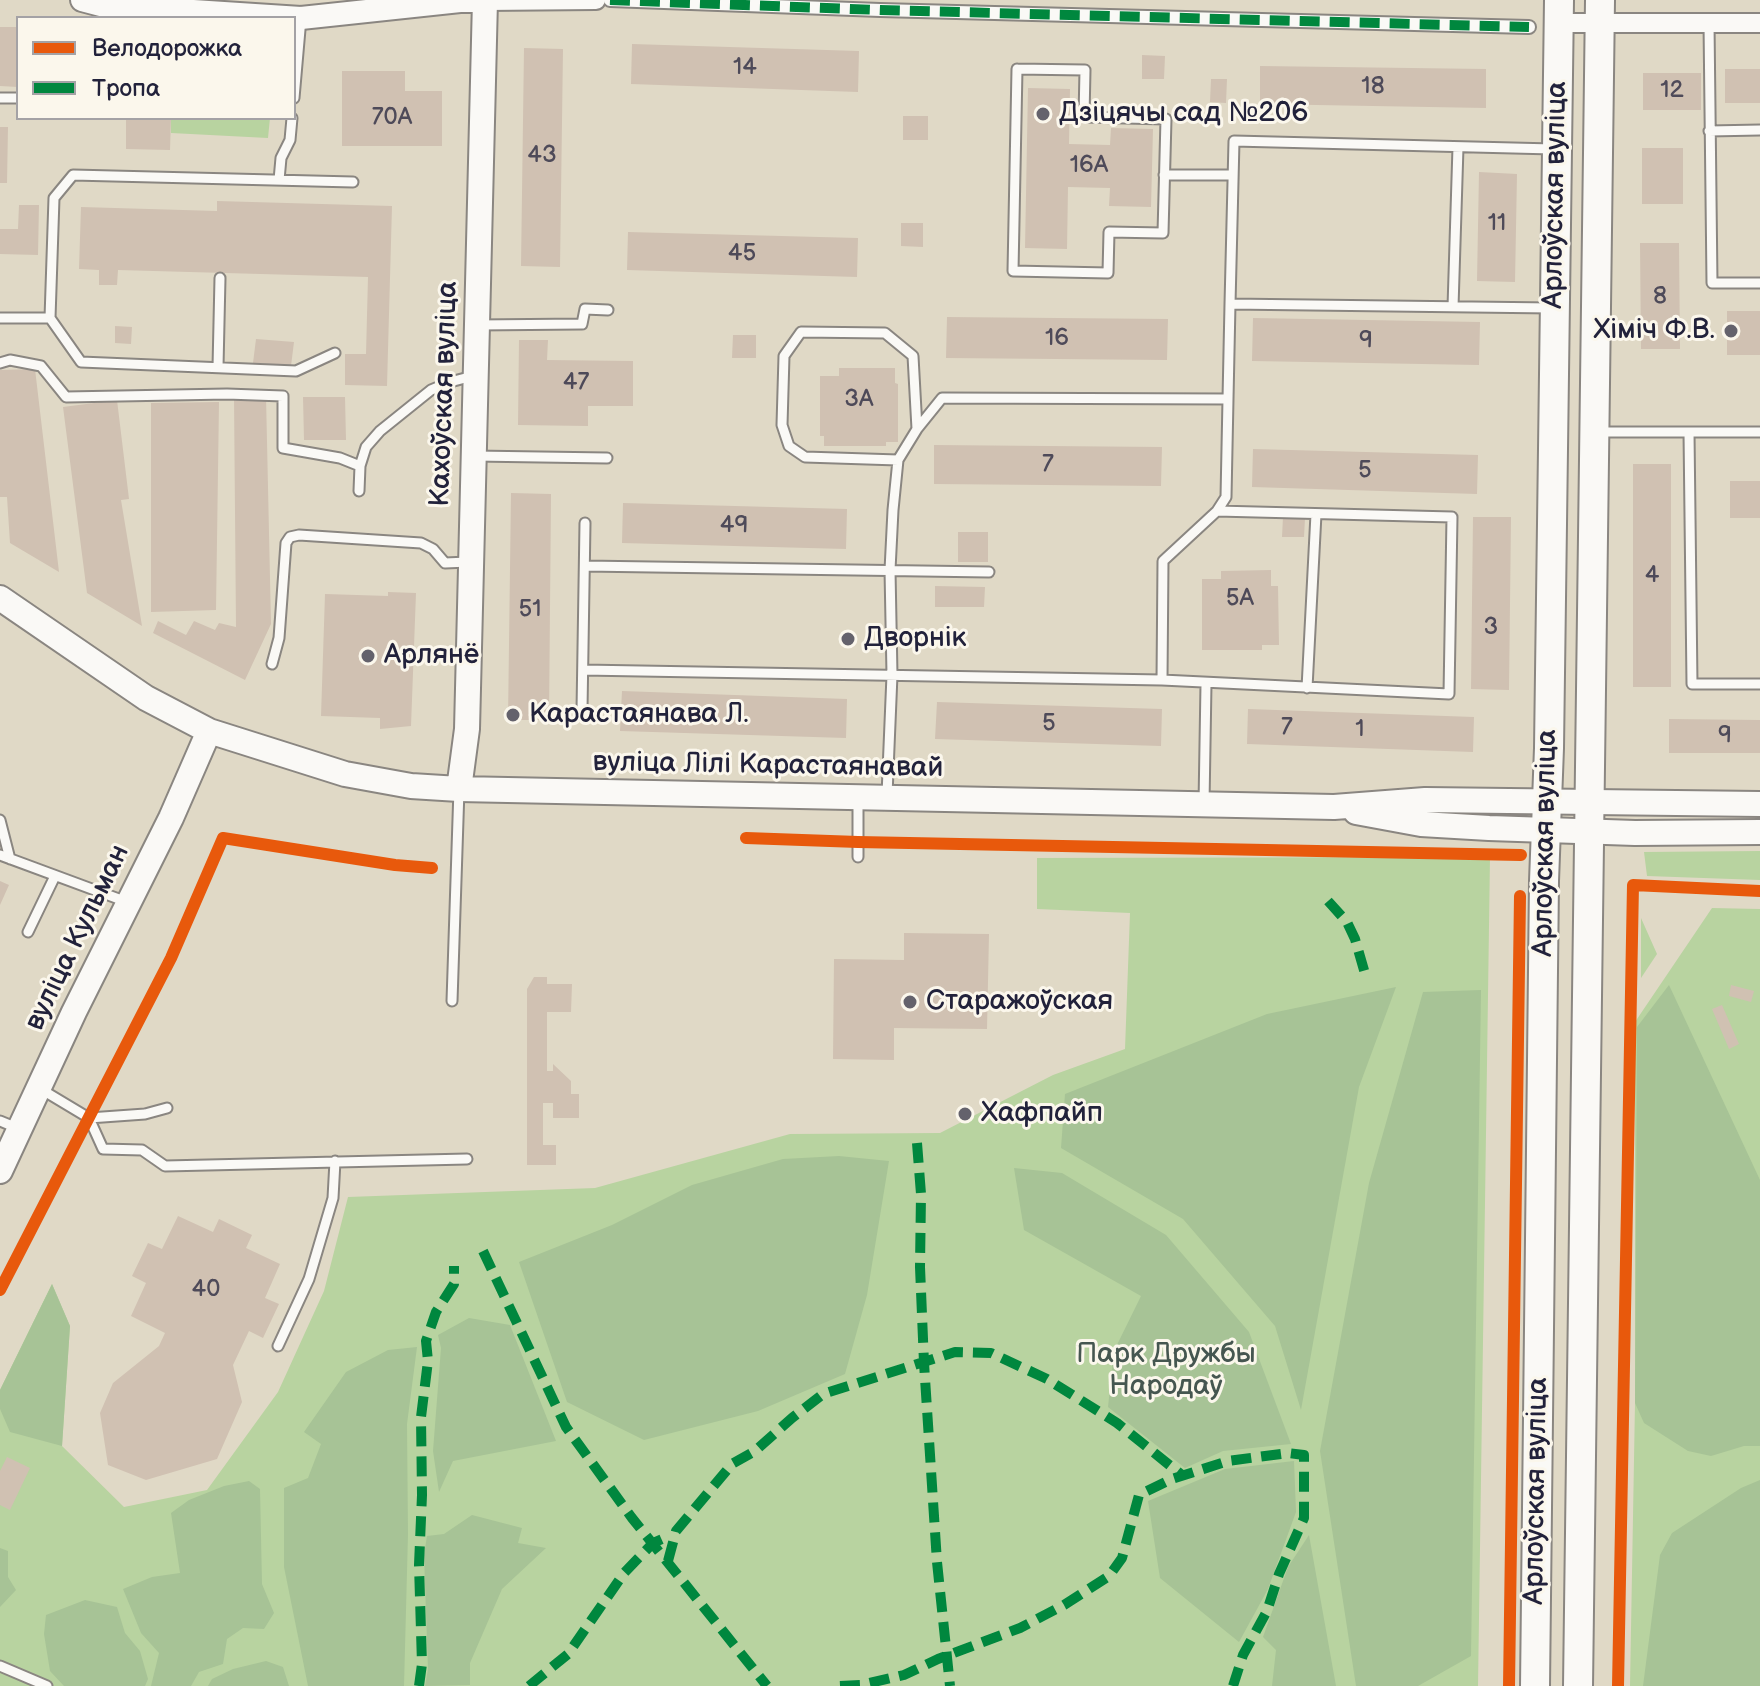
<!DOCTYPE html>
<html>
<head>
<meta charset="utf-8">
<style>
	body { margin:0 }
	#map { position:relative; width:1760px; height:1686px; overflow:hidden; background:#e0d9c6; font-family:"Balsamiq Sans",sans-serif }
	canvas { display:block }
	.legend { position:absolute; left:16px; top:16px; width:280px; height:104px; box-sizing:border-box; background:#fbf7ec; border:2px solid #a4a2a5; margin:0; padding:10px 14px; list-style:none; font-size:24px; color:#22223b }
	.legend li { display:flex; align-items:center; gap:16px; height:40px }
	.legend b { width:40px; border:2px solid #a4a2a5 }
</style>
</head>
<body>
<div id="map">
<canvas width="1760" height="1686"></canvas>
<ul class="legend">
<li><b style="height:10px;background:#e8590c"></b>Велодорожка</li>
<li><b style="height:10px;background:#00873e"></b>Тропа</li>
</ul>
</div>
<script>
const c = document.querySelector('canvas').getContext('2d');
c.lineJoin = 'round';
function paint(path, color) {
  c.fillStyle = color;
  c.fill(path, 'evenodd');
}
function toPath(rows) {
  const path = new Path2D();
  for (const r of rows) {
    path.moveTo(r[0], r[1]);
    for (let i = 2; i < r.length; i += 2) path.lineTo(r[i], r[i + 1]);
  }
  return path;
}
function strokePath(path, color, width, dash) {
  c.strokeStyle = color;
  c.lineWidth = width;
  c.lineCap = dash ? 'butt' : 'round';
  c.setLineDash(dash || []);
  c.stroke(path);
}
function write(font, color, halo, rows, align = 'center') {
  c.font = font + ' "Balsamiq Sans",sans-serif';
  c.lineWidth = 6;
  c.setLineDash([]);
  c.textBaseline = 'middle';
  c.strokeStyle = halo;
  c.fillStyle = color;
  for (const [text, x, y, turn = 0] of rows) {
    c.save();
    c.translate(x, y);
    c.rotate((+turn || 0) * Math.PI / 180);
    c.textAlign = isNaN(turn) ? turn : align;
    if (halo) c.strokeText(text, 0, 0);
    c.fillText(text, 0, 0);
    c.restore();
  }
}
paint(toPath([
	[171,118,270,118,268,138,171,133],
	[1760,851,1760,880,1647,876,1644,852],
	[1490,857,1478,1686,0,1686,0,1390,52,1284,70,1326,62,1446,124,1507,207,1490,278,1392,324,1291,348,1197,595,1188,790,1134,940,1133,1053,1075,1125,1049,1130,913,1037,909,1037,858],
	[1712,908,1760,909,1760,1686,1630,1686,1635,1403,1635,1022],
	[1641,918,1657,954,1641,978]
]), '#b8d3a0');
paint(toPath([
	[1669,985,1760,1180,1760,1446,1744,1446,1711,1456,1688,1451,1644,1423,1635,1403,1637,1027],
	[1396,987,1359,1087,1301,1410,1275,1326,1183,1219,1061,1148,1065,1094,1267,1014],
	[1481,990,1471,1656,1418,1686,1356,1686,1320,1451,1369,1183,1423,992],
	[839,1156,889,1161,867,1295,845,1374,758,1411,644,1440,567,1402,519,1262,612,1225,692,1185,783,1159],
	[1014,1168,1062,1173,1166,1235,1249,1332,1291,1444,1223,1451,1185,1468,1108,1407,1114,1351,1141,1296,1024,1230],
	[52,1284,70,1326,62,1446,10,1432,0,1409,0,1390],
	[469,1318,510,1325,556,1441,453,1461,439,1492,433,1451,441,1348,438,1335],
	[417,1347,407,1424,408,1534,404,1686,308,1686,284,1567,284,1488,308,1478,321,1444,304,1432,346,1372,388,1350],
	[1294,1461,1296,1512,1268,1589,1239,1642,1160,1578,1148,1501,1225,1469],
	[1760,1480,1760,1686,1643,1686,1660,1555,1672,1533,1741,1488],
	[249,1481,260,1489,262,1584,274,1613,264,1629,243,1628,227,1639,223,1664,199,1672,191,1686,151,1686,159,1653,141,1633,123,1589,152,1577,180,1573,171,1513,189,1500,224,1486],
	[472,1515,522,1528,518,1543,546,1548,502,1589,470,1663,470,1685,425,1686,428,1669,424,1555,427,1536,444,1534],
	[1309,1535,1336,1686,1272,1686,1276,1650,1263,1637,1288,1567],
	[0,1548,8,1551,8,1577,16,1590,0,1607],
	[85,1600,117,1607,125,1633,140,1651,148,1679,145,1686,64,1686,50,1671,44,1634,46,1615],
	[266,1661,283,1667,289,1686,208,1686,212,1679,233,1669]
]), '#a7c396');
paint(toPath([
	[0,27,18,27,18,87,0,86],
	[632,44,859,51,858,92,631,84],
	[524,48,563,49,560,267,521,266],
	[1142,55,1165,56,1164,79,1142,79],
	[1260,66,1486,69,1486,108,1260,104],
	[1725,69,1760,69,1760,103,1725,103],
	[342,71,405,71,405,91,442,91,442,146,342,146],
	[1643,73,1701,73,1701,110,1643,110],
	[1211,79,1227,79,1226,103,1210,102],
	[1028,88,1070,89,1069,144,1110,145,1111,128,1153,129,1151,207,1109,206,1110,188,1068,187,1067,249,1025,248],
	[903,116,928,116,928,140,903,140],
	[126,118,171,118,170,150,126,149],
	[0,127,8,127,7,183,0,183],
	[1642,148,1683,148,1683,204,1642,204],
	[1479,172,1517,174,1515,282,1477,281],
	[217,201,392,206,387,386,345,385,345,354,366,354,368,277,118,270,117,285,99,285,99,270,79,269,81,207,217,211],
	[19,205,39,205,38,255,0,254,0,229,18,229],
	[901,223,923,223,923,247,901,246],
	[628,232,858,238,857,277,627,270],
	[1640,243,1679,243,1680,349,1641,349],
	[1727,311,1760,311,1760,355,1727,355],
	[947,317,1168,319,1167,360,946,358],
	[1253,318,1480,322,1479,365,1252,361],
	[115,326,132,327,131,344,115,343],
	[733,335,756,335,756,358,732,358],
	[256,339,294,342,291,366,253,363],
	[519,340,548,340,547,360,633,361,633,406,588,406,588,426,518,425],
	[839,368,895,368,895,383,898,384,898,442,886,442,886,446,824,446,824,436,820,436,820,376,839,376],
	[35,369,59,572,10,543,7,497,0,497,0,370],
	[266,396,271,624,245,680,153,633,158,621,186,635,194,621,215,630,219,623,236,627,234,397],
	[303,397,345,397,346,440,304,440],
	[117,400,129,499,121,500,142,626,87,593,63,407],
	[219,402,216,610,151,612,151,403],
	[934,445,1162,447,1161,486,934,484],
	[1253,449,1478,455,1477,494,1252,487],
	[1633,464,1671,464,1671,687,1633,687],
	[1730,481,1760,481,1760,518,1730,518],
	[511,493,551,494,549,720,508,720],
	[623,503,847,509,846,549,622,543],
	[1283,517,1305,518,1304,537,1282,537],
	[1473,517,1511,517,1509,690,1471,689],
	[958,532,988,532,988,562,958,562],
	[1271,570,1271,586,1278,586,1279,645,1262,645,1262,650,1202,650,1202,579,1221,579,1221,571],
	[935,586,985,587,984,607,935,607],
	[388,592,416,593,411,726,380,729,380,718,321,716,325,594,388,596],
	[622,691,847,699,846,738,620,731],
	[937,702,1162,709,1161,746,935,739],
	[1248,709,1474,717,1473,752,1247,744],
	[1669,719,1760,720,1760,753,1669,753],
	[0,881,9,885,0,905],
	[904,933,989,934,987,1029,894,1028,894,1060,833,1059,834,959,904,960],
	[534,977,547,977,547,984,572,984,571,1012,547,1012,547,1071,553,1071,553,1064,571,1081,571,1094,579,1094,579,1118,553,1118,553,1103,543,1103,543,1145,556,1145,556,1165,527,1165,527,989],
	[1731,985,1754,991,1751,1002,1729,996],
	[1722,1005,1739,1044,1729,1049,1712,1009],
	[178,1216,213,1232,219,1219,252,1235,246,1248,280,1264,265,1298,279,1304,263,1338,249,1331,233,1365,242,1402,217,1459,146,1480,108,1465,100,1413,113,1383,159,1346,165,1333,131,1316,146,1283,132,1276,148,1243,162,1249],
	[7,1457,30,1468,10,1510,0,1505,0,1471]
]), '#d0c1b2');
const service = toPath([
	[1709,23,1712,283,1760,283],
	[1017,69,1085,70,1084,117,1166,119,1163,233,1109,232,1108,273,1013,271,1017,69],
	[0,98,18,98],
	[294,98,301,18],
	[1709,131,1760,130],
	[1164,175,1233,175],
	[279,180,281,158,290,140,292,118],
	[1453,307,1458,147],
	[1552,308,1230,304,1234,141,1553,149],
	[0,318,50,318,81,362,296,371,335,353],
	[50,318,54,198,73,175,353,182],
	[477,325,582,324,585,309,608,310],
	[0,363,10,360,41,366,66,397,227,394,283,396,283,448,340,458,360,466],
	[218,367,220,278],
	[1597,432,1689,432,1692,684,1760,684],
	[1689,432,1760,432],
	[474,456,607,458],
	[898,460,805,457,789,446,782,425,784,356,801,332,885,333,913,356,917,429],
	[359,491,360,466,366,447,380,431,431,390,450,382,473,376],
	[1217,511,1452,517,1449,694,1162,680,1163,561,1217,511,1226,497,1228,399],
	[585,566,989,572],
	[272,664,279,638,286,543,290,537,299,535,421,543,433,549,445,563,468,562],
	[583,670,1162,680],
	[1307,688,1316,514],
	[582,710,585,523],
	[887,795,892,675,890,570,893,510,898,460,917,429,942,398,1228,399,1230,304],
	[858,798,858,857],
	[1204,804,1206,684],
	[0,820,10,859],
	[0,855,127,902],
	[28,932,55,876],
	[452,1001,459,789],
	[39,1088,89,1118,145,1114,167,1108],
	[89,1118,103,1149,142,1150,165,1166,467,1159],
	[0,1121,17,1128],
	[278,1346,309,1279,333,1198,335,1161],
	[0,1666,47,1686]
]);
const pedestrian = toPath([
	[610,0,880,10,1529,27]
]);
const minor = toPath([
	[485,1,596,0],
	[1559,23,1760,23]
]);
const tertiary = toPath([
	[82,0,101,5,301,18,460,1,485,1]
]);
const secondary = toPath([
	[0,598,146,698,209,731,345,774,411,786,459,789,1334,807,1425,800,1760,804],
	[459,789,467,729,485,0],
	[1356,812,1421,824,1489,828,1635,833,1760,832],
	[0,1171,74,1012,171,818,209,731]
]);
const primary = toPath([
	[1535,1686,1544,881,1549,748,1559,0],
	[1578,1686,1600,0]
]);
strokePath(service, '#8a8681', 13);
strokePath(pedestrian, '#8a8681', 16);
strokePath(minor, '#8a8681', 22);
strokePath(tertiary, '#8a8681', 26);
strokePath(secondary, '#8a8681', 28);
strokePath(primary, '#8a8681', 32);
strokePath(service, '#faf9f6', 9);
strokePath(pedestrian, '#faf9f6', 12);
strokePath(minor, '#faf9f6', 18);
strokePath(tertiary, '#faf9f6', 22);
strokePath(secondary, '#faf9f6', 24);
strokePath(primary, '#faf9f6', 28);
strokePath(toPath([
	[610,0,880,10,1529,27],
	[1328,901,1347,922,1355,939,1366,977],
	[917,1143,921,1194,920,1267,924,1363,937,1562,950,1686],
	[483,1251,566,1427,632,1518,767,1686],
	[668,1561,676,1531,732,1464,755,1451,792,1418,823,1394,955,1352,991,1353,1047,1379,1117,1423,1183,1476],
	[419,1686,422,1664,419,1565,422,1495,421,1417,428,1361,426,1341,436,1312,454,1284,454,1266],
	[529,1686,568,1654,624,1573,653,1543,662,1539],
	[840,1686,861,1685,904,1675,938,1659,1020,1628,1064,1605,1109,1576,1122,1558,1139,1495,1172,1479,1228,1461,1288,1453,1304,1455,1304,1518,1279,1574,1267,1611,1243,1655,1233,1686]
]), '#00873e', 10, [20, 10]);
strokePath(toPath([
	[746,838,858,842,1521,855],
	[0,1290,171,958,223,838,395,865,432,868],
	[1509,1686,1520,896],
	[1618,1686,1633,885,1760,891]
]), '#e8590c', 12);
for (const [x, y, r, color] of [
	[1043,114,8,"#64626c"],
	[1731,331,8,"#64626c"],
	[848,639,8,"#64626c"],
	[368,656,8,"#64626c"],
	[513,715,8,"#64626c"],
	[910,1002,8,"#64626c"],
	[965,1114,8,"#64626c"]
]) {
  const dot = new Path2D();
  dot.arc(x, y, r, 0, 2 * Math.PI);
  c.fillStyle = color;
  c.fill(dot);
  strokePath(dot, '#fbf7ec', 3);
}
write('24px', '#4e4a59', null, [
	["14",745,68],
	["18",1373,87],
	["12",1672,91],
	["70А",392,118],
	["43",542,156],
	["16А",1089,166],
	["11",1497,224],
	["45",742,254],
	["8",1660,297],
	["16",1057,339],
	["9",1366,341],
	["47",576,383],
	["3А",859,400],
	["7",1048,465],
	["5",1365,471],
	["49",734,526],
	["4",1652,576],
	["5А",1240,599],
	["51",530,610],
	["3",1491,628],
	["5",1049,724],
	["7",1287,728],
	["1",1360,730],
	["9",1725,736],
	["40",206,1290]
]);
write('28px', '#22223b', '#fbf7ec', [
	["Дзіцячы сад №206",1059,114],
	["Хіміч Ф.В.",1715,331,"right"],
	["Дворнік",864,639],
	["Арлянё",384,656],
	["Карастаянава Л.",529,715],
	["Старажоўская",926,1002],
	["Хафпайп",981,1114]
], 'left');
write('28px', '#22223b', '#fbf7ec', [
	["Арлоўская вуліца",1556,195,-89],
	["Кахоўская вуліца",445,394,-88],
	["вуліца Лілі Карастаянавай",768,766,1],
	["Арлоўская вуліца",1546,843,-89],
	["вуліца Кульман",78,938,-64],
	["Арлоўская вуліца",1537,1491,-89]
]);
write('28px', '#455650', '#fbf7ec', [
	["Парк Дружбы",1166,1355],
	["Народаў",1166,1387]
]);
</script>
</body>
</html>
